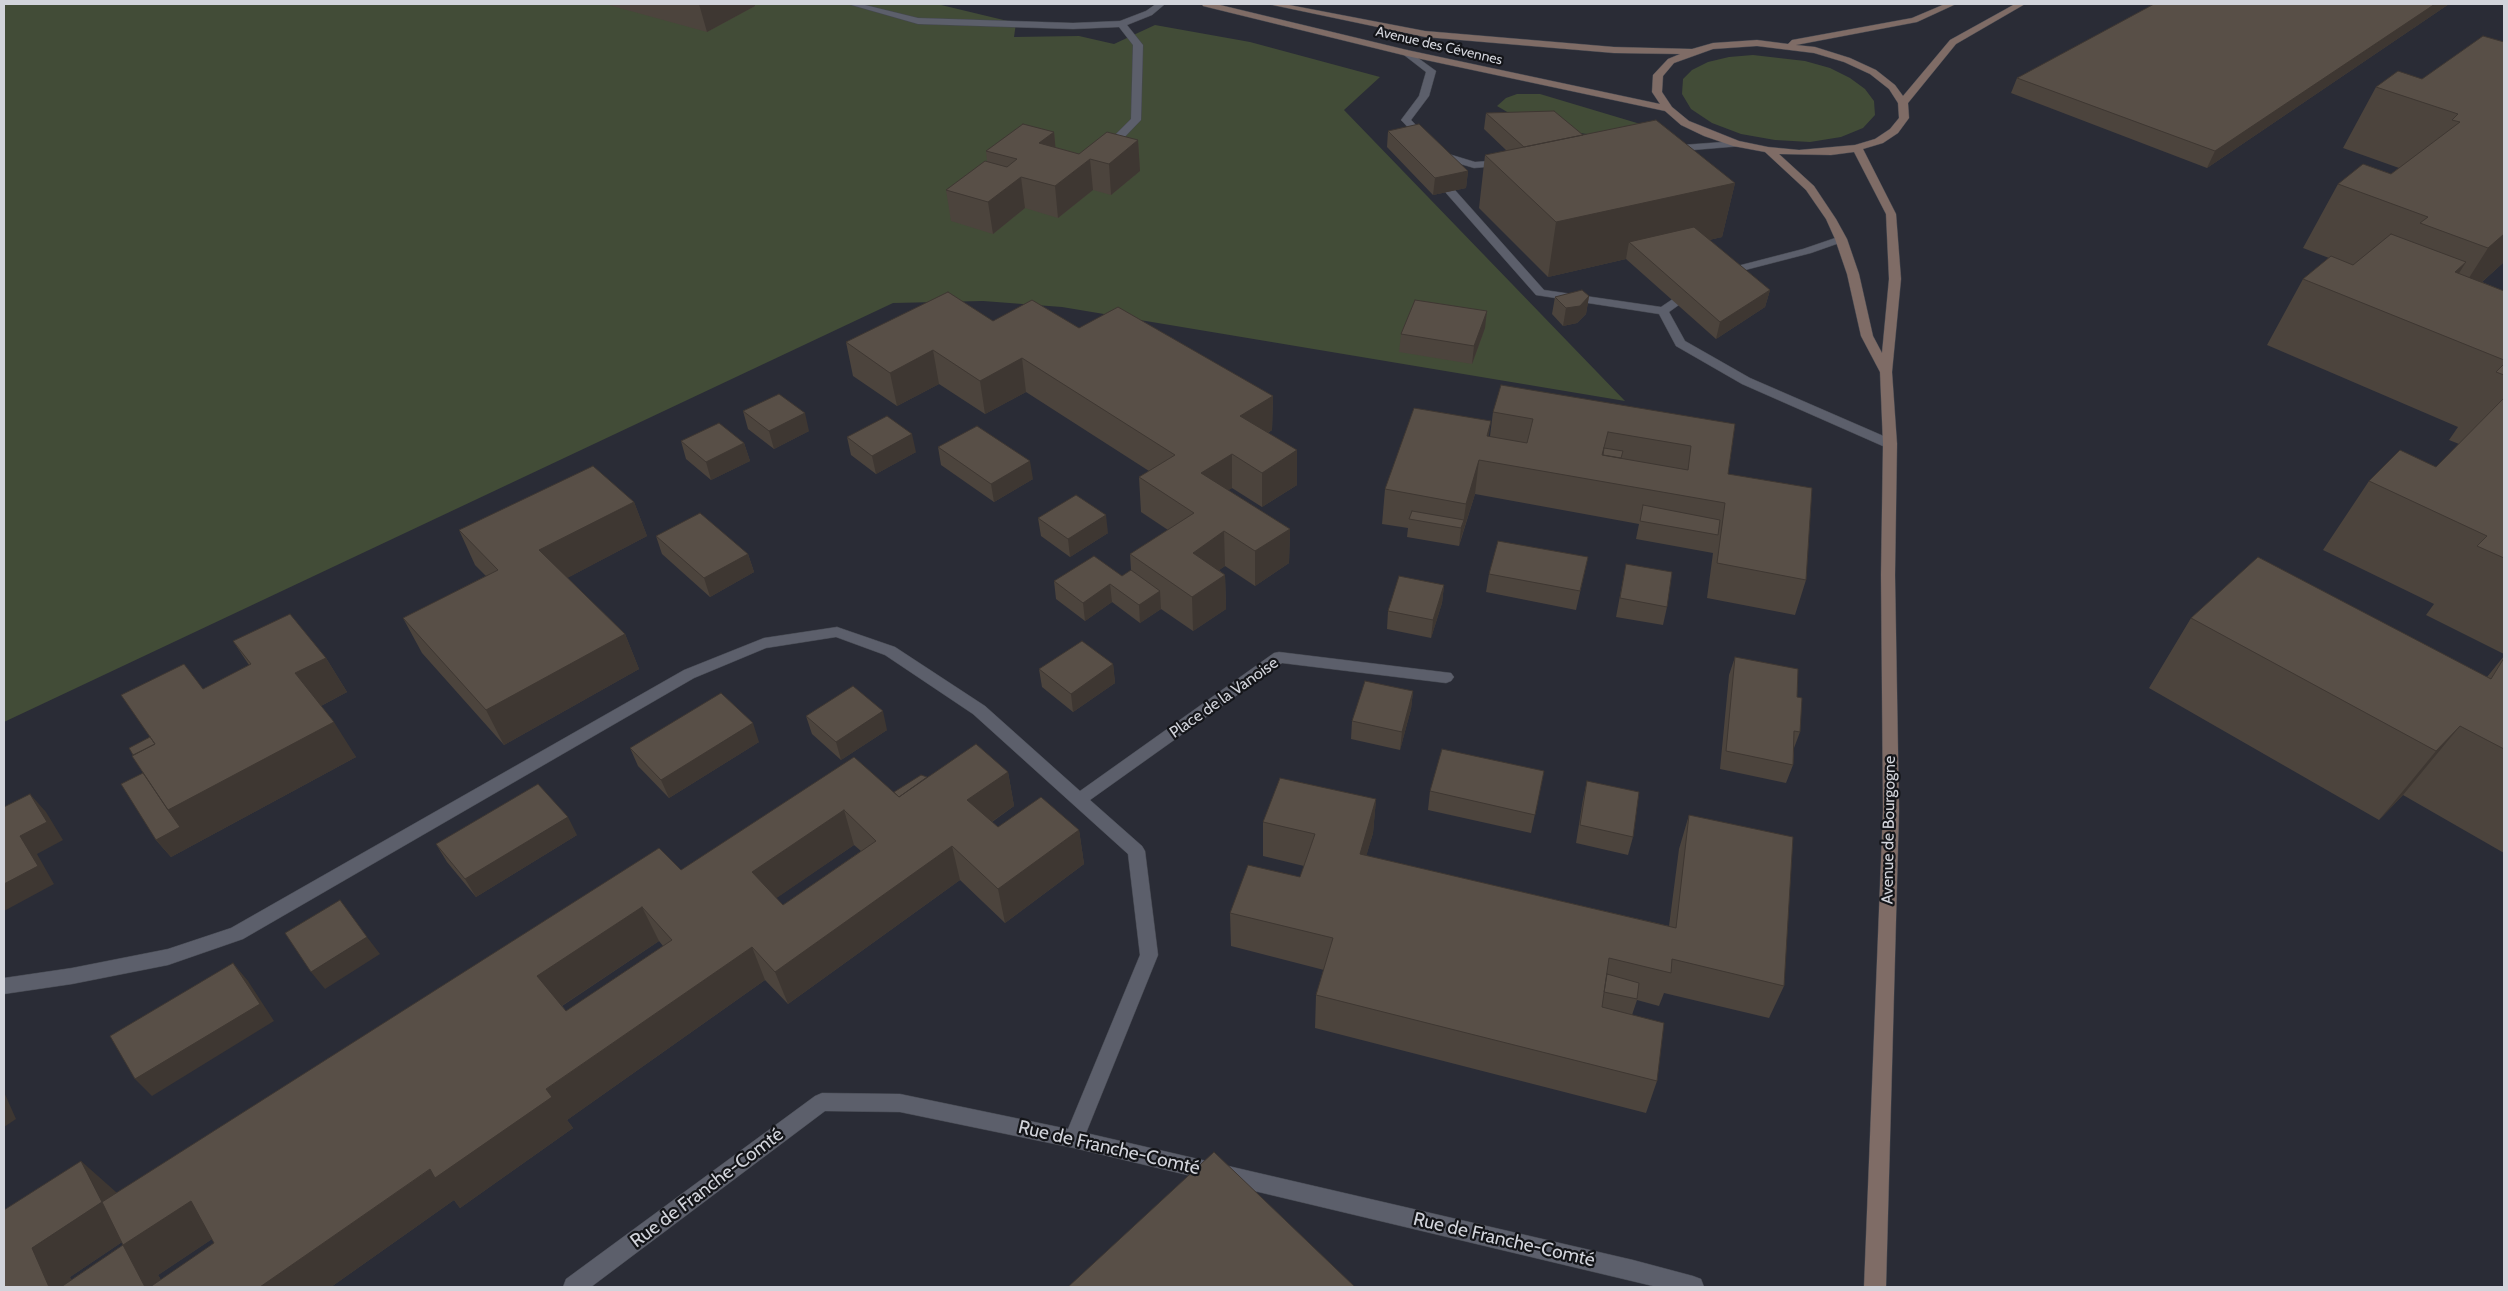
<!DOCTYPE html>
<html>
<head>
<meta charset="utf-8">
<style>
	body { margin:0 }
	#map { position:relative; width:2508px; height:1291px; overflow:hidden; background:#2a2c36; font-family:Cabin,sans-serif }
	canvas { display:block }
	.frame { position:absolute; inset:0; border:5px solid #d2d4db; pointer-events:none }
</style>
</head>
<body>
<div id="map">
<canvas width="2508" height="1291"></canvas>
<div class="frame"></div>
</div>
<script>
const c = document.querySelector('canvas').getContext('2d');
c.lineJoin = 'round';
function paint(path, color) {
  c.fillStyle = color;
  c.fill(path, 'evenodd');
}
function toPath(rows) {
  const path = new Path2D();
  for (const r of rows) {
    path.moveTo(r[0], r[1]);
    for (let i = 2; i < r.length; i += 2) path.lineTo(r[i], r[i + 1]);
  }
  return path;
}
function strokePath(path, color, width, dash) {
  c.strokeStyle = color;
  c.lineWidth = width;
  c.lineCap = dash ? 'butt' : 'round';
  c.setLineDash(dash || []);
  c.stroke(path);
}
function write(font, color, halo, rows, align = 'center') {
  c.font = font + ' Cabin,sans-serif';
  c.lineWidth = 4.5;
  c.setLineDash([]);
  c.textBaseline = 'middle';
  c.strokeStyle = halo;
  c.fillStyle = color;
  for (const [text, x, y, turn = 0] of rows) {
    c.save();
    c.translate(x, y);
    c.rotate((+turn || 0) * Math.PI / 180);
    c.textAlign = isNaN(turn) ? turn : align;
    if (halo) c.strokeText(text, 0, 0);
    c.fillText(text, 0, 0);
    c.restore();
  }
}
paint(toPath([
	[4,4,937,4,1016,23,1014,37,1079,36,1114,44,1155,25,1250,42,1380,77,1344,110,1625,401,1062,307,983,301,893,303,4,722],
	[1753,55,1805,61,1830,68,1850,78,1865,89,1874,101,1875,115,1863,128,1841,137,1810,142,1775,140,1741,134,1712,123,1691,109,1682,94,1683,79,1692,70,1708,62,1729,57],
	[1517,94,1540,94,1637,123,1682,141,1624,140,1574,132,1509,113,1497,106,1506,98]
]), '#424c37');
const lane = toPath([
	[848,4,861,4,918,18,1073,23,1120,21,1146,11,1156,4,1165,4,1152,15,1127,25,1143,45,1141,120,1114,148,1110,149,1105,146,1106,144,1131,119,1133,45,1119,27,1073,29,918,24,848,4],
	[1407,50,1436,71,1429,96,1411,120,1442,152,1475,162,1504,160,1509,163,1508,165,1474,168,1434,156,1403,122,1401,120,1419,96,1426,72,1404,55,1402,53,1407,50],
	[1737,141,1742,144,1741,146,1669,152,1664,149,1669,146,1737,141],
	[1450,188,1454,189,1544,290,1661,307,1686,290,1694,290,1694,294,1669,312,1685,341,1750,378,1895,441,1897,444,1890,448,1885,447,1742,384,1676,346,1659,314,1536,295,1446,193,1445,191,1450,188],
	[1841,236,1845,237,1845,241,1811,253,1722,276,1716,273,1718,271,1803,249,1841,236]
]);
const street = toPath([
	[837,627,895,647,985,706,1080,791,1274,653,1279,652,1451,673,1454,677,1451,681,1446,683,1282,663,1090,800,1142,846,1145,851,1158,955,1086,1133,1633,1260,1693,1276,1701,1279,1704,1287,1657,1287,1074,1148,900,1112,825,1111,591,1287,563,1287,566,1279,815,1096,822,1093,900,1094,1068,1129,1140,955,1128,854,973,714,885,655,836,637,766,648,694,678,243,939,168,965,72,984,4,994,4,978,72,968,168,949,231,928,684,670,764,638,837,627]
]);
const secondary = toPath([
	[1202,4,1216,4,1407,50,1660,104,1652,92,1653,75,1668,59,1680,54,1614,53,1425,37,1268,4,1284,4,1425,31,1614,47,1692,49,1713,43,1757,40,1788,44,1792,40,1912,18,1945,4,1956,4,1917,22,1796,45,1815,47,1850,58,1876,70,1895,85,1903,96,1950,40,2015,4,2025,4,1956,44,1908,103,1909,118,1898,133,1883,143,1863,149,1896,214,1901,279,1892,372,1897,444,1895,575,1899,810,1886,1287,1864,1287,1883,810,1881,575,1883,444,1880,372,1861,336,1847,274,1835,239,1826,219,1806,190,1765,152,1733,146,1704,136,1681,125,1665,111,1407,56,1203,6,1202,4],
	[1757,46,1814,53,1844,62,1870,74,1889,89,1898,103,1899,118,1890,129,1875,139,1855,145,1799,150,1768,147,1739,141,1689,121,1672,107,1662,92,1663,76,1674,63,1713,49,1757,46],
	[1854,152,1886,214,1889,279,1882,353,1873,336,1859,274,1847,239,1836,219,1814,186,1779,154,1831,155,1854,152]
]);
strokePath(lane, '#44474f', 1);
strokePath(street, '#44474f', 1);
strokePath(secondary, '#44474f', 1);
paint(lane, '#5c5f6b');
paint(street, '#5c5f6b');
paint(secondary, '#7f6c66');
paint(toPath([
	[605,4,755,4,755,6,707,32],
	[2449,4,2207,168,2011,93,2017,78],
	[2504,42,2504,262,2482,282,2504,291,2504,654,2426,615,2434,604,2323,550,2369,481,2436,467,2459,444,2449,440,2458,427,2267,345,2303,279,2329,258,2303,248,2338,184,2391,174,2399,168,2343,148,2376,87,2422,79],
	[1486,113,1583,135,1735,183,1722,237,1709,240,1770,290,1765,307,1716,339,1626,259,1548,277,1479,208,1485,155,1507,151,1484,129],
	[1388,131,1468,171,1466,188,1433,195,1387,147],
	[1054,132,1055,147,1079,154,1138,140,1140,171,1111,195,1093,190,1058,218,1025,208,993,234,951,221,946,190,987,161,986,151],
	[1589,296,1586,314,1577,323,1563,326,1552,314,1555,297],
	[993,321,1079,328,1273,396,1272,430,1268,433,1297,485,1262,507,1232,488,1228,490,1290,529,1289,563,1255,586,1225,566,1219,570,1225,575,1226,609,1193,631,1161,609,1140,623,1112,602,1085,621,1056,599,1054,581,1122,576,1131,570,1130,554,1168,530,1141,512,1139,477,1149,471,1026,392,985,414,939,384,897,406,853,376,846,342],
	[1485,328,1472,364,1399,352,1401,334],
	[743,411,809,431,774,449,748,429],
	[1493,412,1735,424,1728,474,1806,580,1795,615,1707,598,1713,553,1636,539,1639,524,1475,494,1459,546,1407,537,1408,528,1382,524,1385,489,1490,436],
	[847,437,916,452,876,474,851,455],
	[681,441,744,443,750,461,711,480,686,459],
	[938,447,1033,479,994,502,941,465],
	[634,502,647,536,567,578,625,634,639,669,504,745,422,653,403,618,486,576,475,565,459,530],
	[1038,518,1108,533,1070,557,1041,536],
	[656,536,748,554,754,572,710,597,662,554],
	[1588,557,1576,610,1486,592,1489,574],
	[1626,564,1667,607,1663,625,1616,617],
	[1444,585,1442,603,1431,638,1387,629,1388,611],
	[2191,618,2487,677,2504,656,2504,853,2403,795,2379,820,2149,688],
	[233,641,326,658,347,692,321,706,356,757,171,857,156,840,143,773,133,755,150,737,203,689,249,665],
	[1735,657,1797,697,1800,732,1794,748,1793,765,1786,783,1720,769,1729,675],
	[1113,664,1115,683,1073,712,1042,687,1039,669],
	[1413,691,1411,709,1400,750,1351,739,1352,721],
	[806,716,887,730,841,760,812,734],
	[759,742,669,798,638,766,630,748],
	[1544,771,1531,833,1428,810,1430,791],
	[1008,772,1014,806,992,822,998,827,1079,830,1084,864,1005,923,960,880,788,1004,765,980,567,1120,573,1128,460,1208,454,1200,331,1287,4,1287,116,1192,116,1193,681,870,894,792],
	[854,845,861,851,783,905,776,898],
	[659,941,663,946,566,1011,562,1006],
	[212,1239,214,1243,161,1280,158,1275],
	[122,1242,123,1245,71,1280,70,1277],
	[1587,781,1633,837,1628,855,1576,843,1583,799],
	[1376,799,1373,833,1366,856,1669,926,1679,849,1689,815,1784,986,1769,1018,1664,993,1659,1006,1637,1000,1632,1015,1657,1081,1646,1113,1315,1028,1316,995,1324,970,1231,946,1230,913,1300,877,1304,866,1263,856,1263,822],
	[577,835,476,897,447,862,436,844]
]), '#4c443d');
paint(toPath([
	[699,4,755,4,755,6,707,32],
	[2435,4,2449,4,2207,168,2215,151],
	[1054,132,1057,163,1039,143],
	[1138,140,1140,171,1111,195,1109,164],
	[1090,159,1093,190,1058,218,1055,186],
	[1468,171,1466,188,1433,195,1435,178],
	[1021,177,1025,208,993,234,988,202],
	[1735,183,1722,237,1644,255,1629,242,1626,259,1548,277,1556,222],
	[2504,234,2504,262,2446,314,2488,248],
	[2466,262,2425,328,2455,272],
	[1770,290,1765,307,1716,339,1720,322],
	[1589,296,1586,314,1577,323,1563,326,1566,308],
	[1487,311,1485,328,1472,364,1474,346],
	[933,350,939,384,897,406,890,373],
	[1022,358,1026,392,985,414,980,381],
	[1273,396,1272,430,1240,450,1240,416],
	[805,413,809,431,774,449,769,431],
	[1491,421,1486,455,1487,436],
	[912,434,916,452,876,474,872,456],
	[744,443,750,461,711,480,706,462],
	[1297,450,1297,485,1262,507,1262,473],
	[1232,454,1232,488,1202,507,1201,473],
	[1479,460,1475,494,1461,538,1466,504],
	[1030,461,1033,479,994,502,991,484],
	[634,502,647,536,554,585,539,550],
	[1106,515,1108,533,1070,557,1068,539],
	[1464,520,1461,538,1459,546,1461,528],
	[1290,529,1289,563,1255,586,1255,551],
	[1224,531,1225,566,1194,588,1193,553],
	[748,554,754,572,710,597,704,578],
	[1225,575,1226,609,1193,631,1192,597],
	[1110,584,1112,602,1085,621,1083,603],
	[1444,585,1442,603,1431,638,1433,620],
	[1160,591,1161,609,1140,623,1139,605],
	[625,634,639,669,504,745,486,710],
	[326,658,347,692,317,708,295,673],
	[1113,664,1115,683,1073,712,1071,694],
	[1413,691,1411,709,1400,750,1402,732],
	[883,711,887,730,841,760,836,742],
	[334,722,356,757,171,857,156,840,168,810],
	[753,723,759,742,669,798,661,780],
	[2460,726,2403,795,2379,820,2436,751],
	[1008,772,1014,806,974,834,967,800],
	[30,794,46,812,63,840,37,854,54,884,4,911,4,884,20,836],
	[1376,799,1373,833,1357,888,1360,854],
	[844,810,854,845,765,906,752,872],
	[568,817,577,835,476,897,465,879],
	[1079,830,1084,864,1005,923,998,889],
	[952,846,960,880,788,1004,775,972],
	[642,907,659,941,557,1009,537,976],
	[367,937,380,954,325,989,311,972],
	[752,947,765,980,567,1120,573,1128,460,1208,454,1200,331,1287,260,1287],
	[233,963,248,981,274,1021,152,1096,135,1079],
	[4,1092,16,1119,4,1127],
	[81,1161,116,1192,137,1232,102,1202],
	[191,1201,224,1231,158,1275,165,1287,145,1287,123,1245],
	[102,1202,137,1232,70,1277,74,1287,49,1287,32,1248]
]), '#3e3732');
const building = toPath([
	[2154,4,2435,4,2215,151,2017,78,2154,4],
	[2483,36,2504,42,2504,234,2488,248,2420,223,2428,217,2338,184,2363,164,2391,174,2460,122,2452,120,2458,114,2376,87,2398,71,2422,79,2483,36],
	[1554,111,1583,135,1524,147,1486,113,1554,111],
	[1656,120,1735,183,1556,222,1485,155,1656,120],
	[1023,124,1054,132,1039,143,1079,154,1107,132,1138,140,1109,164,1090,159,1055,186,1021,177,988,202,946,190,985,161,1007,167,1017,159,986,151,1023,124],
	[1419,124,1468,171,1435,178,1388,131,1419,124],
	[1694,227,1770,290,1720,322,1629,242,1694,227],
	[2391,234,2466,262,2455,272,2504,291,2504,360,2303,279,2331,256,2353,265,2391,234],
	[1582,290,1589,296,1580,306,1566,308,1555,297,1582,290],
	[948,292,993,321,1032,300,1079,328,1118,307,1273,396,1240,416,1297,450,1262,473,1232,454,1201,473,1290,529,1255,551,1224,531,1193,553,1225,575,1192,597,1130,554,1194,513,1139,477,1175,455,1022,358,980,381,933,350,890,373,846,342,948,292],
	[1415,300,1487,311,1474,346,1401,334,1415,300],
	[2504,364,2504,375,2496,372,2504,364],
	[1501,385,1735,424,1728,474,1812,488,1806,580,1717,563,1725,503,1479,460,1466,504,1385,489,1414,408,1491,421,1487,436,1527,443,1533,419,1493,412,1501,385],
	[1608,432,1691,446,1688,470,1602,455,1608,432],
	[779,394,805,413,769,431,743,411,779,394],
	[2504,398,2504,558,2477,546,2487,536,2369,481,2400,450,2436,467,2504,398],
	[887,416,912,434,872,456,847,437,887,416],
	[719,423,744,443,706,462,681,441,719,423],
	[977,426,1030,461,991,484,938,447,977,426],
	[1604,448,1623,451,1621,458,1603,455,1604,448],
	[593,466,634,502,539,550,625,634,486,710,403,618,498,570,459,530,593,466],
	[1076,495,1106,515,1068,539,1038,518,1076,495],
	[1643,505,1720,520,1718,535,1640,521,1643,505],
	[1412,511,1464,520,1461,528,1409,519,1412,511],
	[700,513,748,554,704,578,656,536,700,513],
	[1498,541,1588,557,1580,591,1489,574,1498,541],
	[1094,556,1122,576,1131,570,1160,591,1139,605,1110,584,1083,603,1054,581,1094,556],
	[2258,557,2491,679,2504,658,2504,749,2460,726,2436,751,2191,618,2258,557],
	[1626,564,1672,572,1667,607,1620,598,1626,564],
	[1399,576,1444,585,1433,620,1388,611,1399,576],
	[290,614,326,658,295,673,334,722,168,810,132,756,155,744,121,695,184,664,203,689,251,664,233,641,290,614],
	[1082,641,1113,664,1071,694,1039,669,1082,641],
	[1735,657,1798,669,1797,697,1802,698,1800,732,1794,731,1793,765,1726,751,1735,657],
	[1365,681,1413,691,1402,732,1352,721,1365,681],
	[853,686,883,711,836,742,806,716,853,686],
	[721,693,753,723,661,780,630,748,721,693],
	[150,737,155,744,133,755,129,748,150,737],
	[976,744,1008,772,967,800,998,827,1041,797,1079,830,998,889,952,846,775,972,752,947,546,1089,552,1097,435,1178,430,1169,260,1287,150,1287,214,1243,191,1201,123,1245,145,1287,61,1287,123,1245,102,1202,32,1248,49,1287,4,1287,4,1210,81,1161,102,1202,659,848,681,870,854,757,899,797,976,744],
	[844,810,876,841,783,905,752,872,844,810],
	[642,907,672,940,566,1011,537,976,642,907],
	[1442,749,1544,771,1535,815,1430,791,1442,749],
	[143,773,168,810,180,827,156,840,121,784,143,773],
	[921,775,927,777,899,797,894,792,921,775],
	[1280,778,1376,799,1360,854,1676,928,1689,815,1793,837,1784,986,1672,959,1671,973,1609,958,1602,1007,1664,1023,1657,1081,1316,995,1333,938,1230,913,1248,865,1300,877,1315,834,1263,822,1280,778],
	[1587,781,1639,792,1633,837,1580,825,1587,781],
	[538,784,568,817,465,879,436,844,538,784],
	[30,794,47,822,20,836,38,866,4,884,4,807,30,794],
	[340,900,367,937,311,972,285,933,340,900],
	[233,963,260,1004,135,1079,110,1036,233,963],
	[1607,974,1639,983,1637,999,1604,992,1607,974],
	[1214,1152,1355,1287,1068,1287,1214,1152]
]);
paint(building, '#584f47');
strokePath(building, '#3e3732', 1);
write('14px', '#d2d4db', '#141519', [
	["Avenue des Cévennes",1439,46,13]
]);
write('16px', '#d2d4db', '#141519', [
	["Place de la Vanoise",1224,698,-35],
	["Avenue de Bourgogne",1889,830,-89]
]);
write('19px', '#d2d4db', '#141519', [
	["Rue de Franche-Comté",1109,1148,13],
	["Rue de Franche-Comté",707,1188,-37],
	["Rue de Franche-Comté",1504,1240,13]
]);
</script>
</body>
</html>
